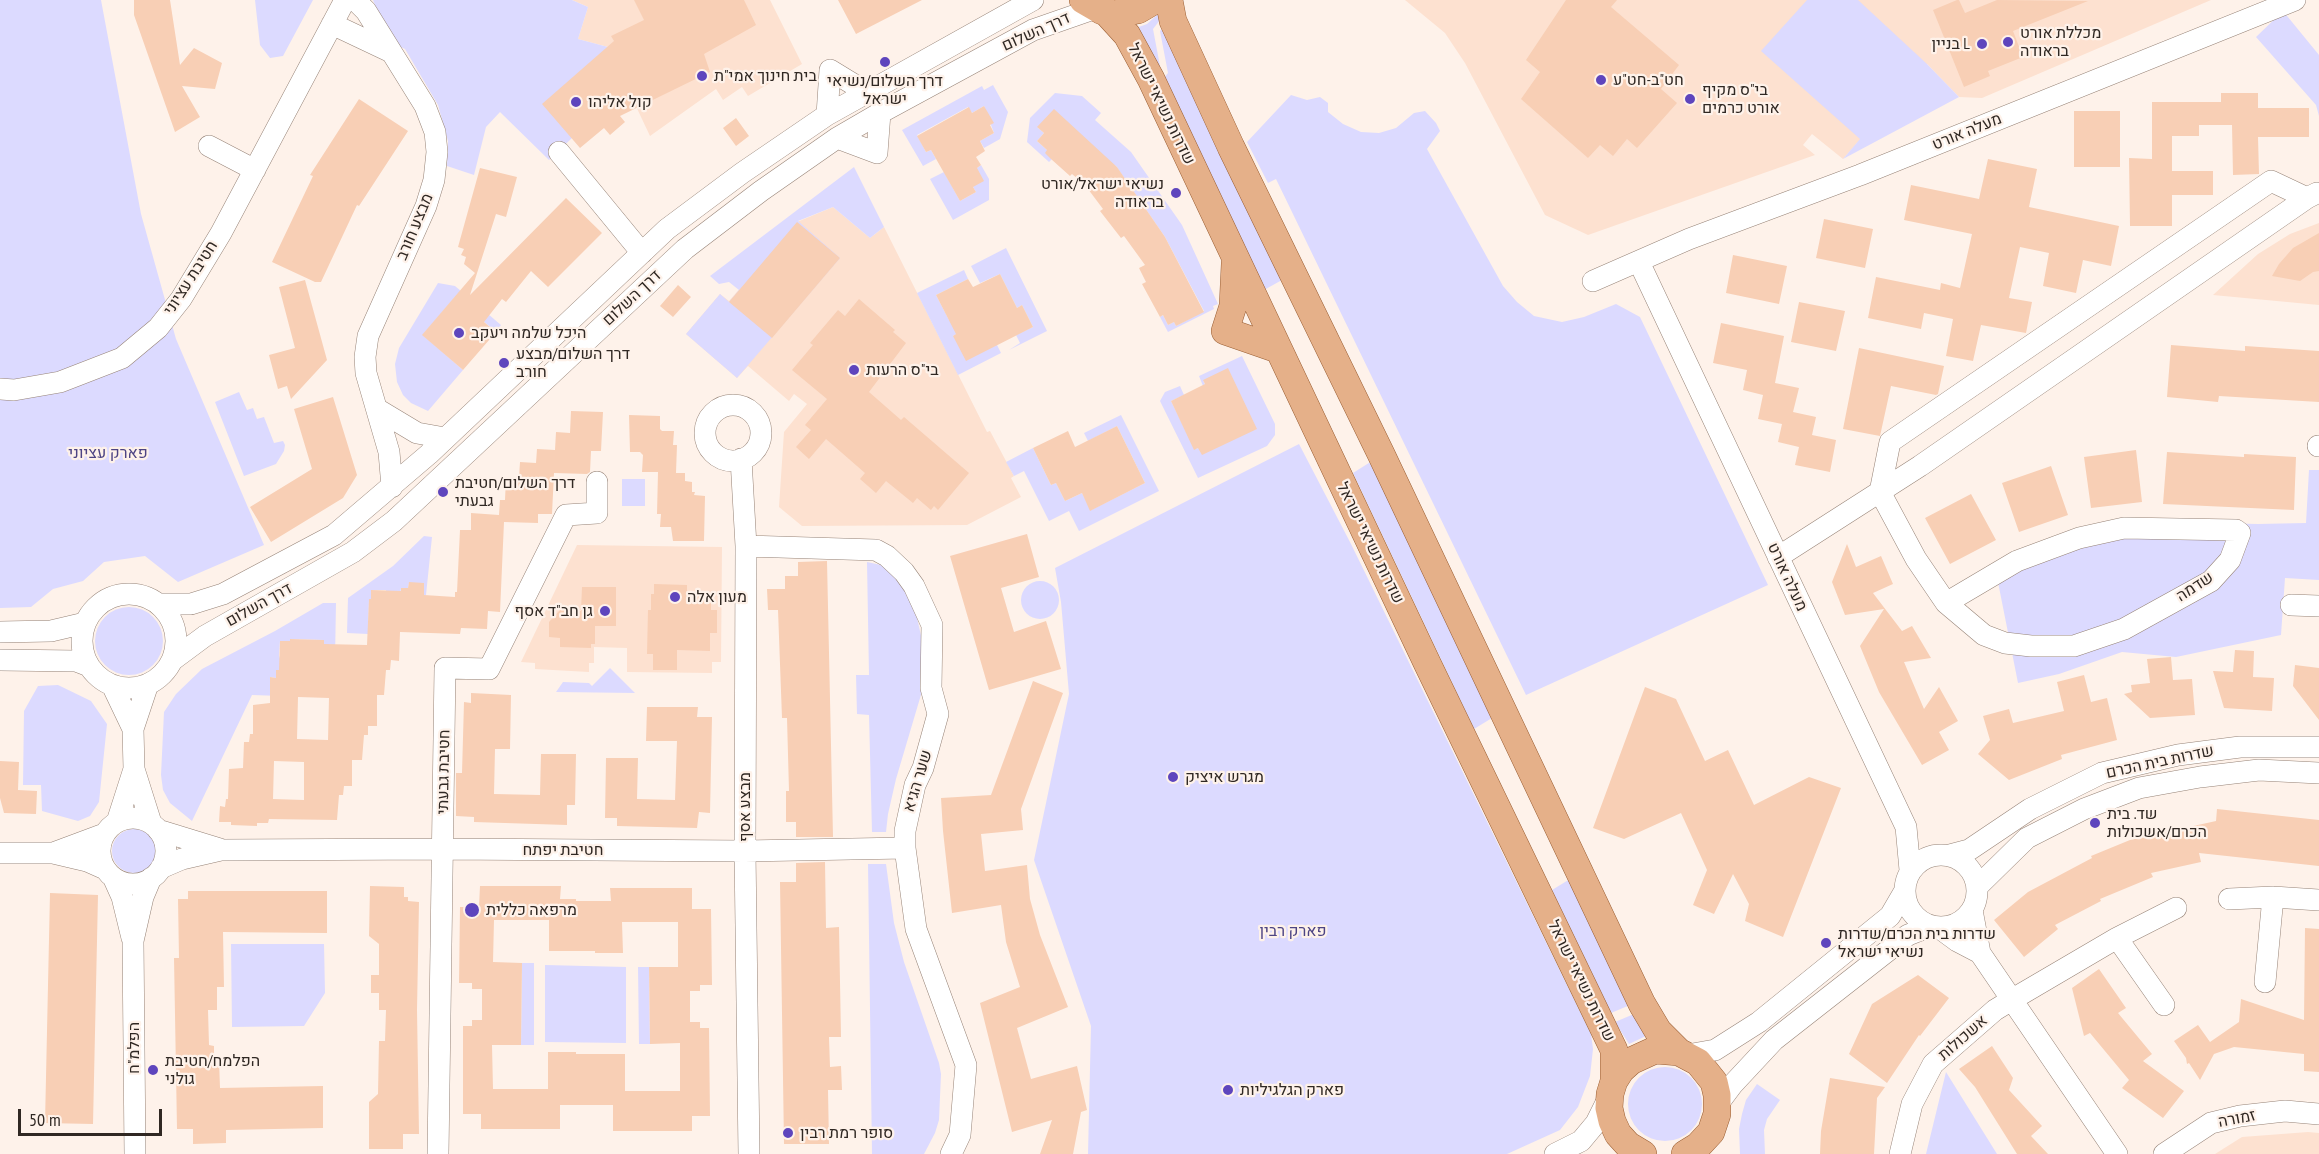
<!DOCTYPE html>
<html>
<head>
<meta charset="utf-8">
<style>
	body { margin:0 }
	#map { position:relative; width:2319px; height:1154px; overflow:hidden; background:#fef2ea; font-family:"PT Sans Narrow",sans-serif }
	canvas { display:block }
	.scale { position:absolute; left:18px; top:1109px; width:144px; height:27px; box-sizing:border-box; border:3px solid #302823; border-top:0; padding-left:8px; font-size:18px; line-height:21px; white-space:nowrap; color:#302823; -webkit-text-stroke:4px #fef2ea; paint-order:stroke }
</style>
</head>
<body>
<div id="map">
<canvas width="2319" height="1154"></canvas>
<div class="scale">50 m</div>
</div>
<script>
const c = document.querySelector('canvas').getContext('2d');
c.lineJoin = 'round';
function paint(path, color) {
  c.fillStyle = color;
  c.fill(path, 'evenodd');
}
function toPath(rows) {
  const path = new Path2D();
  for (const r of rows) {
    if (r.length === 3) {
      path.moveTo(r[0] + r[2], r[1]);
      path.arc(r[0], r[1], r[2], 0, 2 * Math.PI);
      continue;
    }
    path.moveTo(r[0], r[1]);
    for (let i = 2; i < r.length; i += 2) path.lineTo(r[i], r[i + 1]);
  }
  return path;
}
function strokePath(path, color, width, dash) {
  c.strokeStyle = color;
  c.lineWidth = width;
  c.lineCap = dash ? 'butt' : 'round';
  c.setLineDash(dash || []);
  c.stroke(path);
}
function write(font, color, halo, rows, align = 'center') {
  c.font = font + ' "PT Sans Narrow",Heebo,sans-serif';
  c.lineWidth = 4.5;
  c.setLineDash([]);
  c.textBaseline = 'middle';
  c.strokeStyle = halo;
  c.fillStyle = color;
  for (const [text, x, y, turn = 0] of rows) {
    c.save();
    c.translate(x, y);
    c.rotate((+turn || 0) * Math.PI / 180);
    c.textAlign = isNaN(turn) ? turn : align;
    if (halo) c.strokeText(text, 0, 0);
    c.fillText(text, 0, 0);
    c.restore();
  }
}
paint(toPath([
	[572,0,770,0,802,64,748,96,742,87,723,100,716,89,650,136,608,47,578,39,588,7],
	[1405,0,2211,0,1982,98,1959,97,1927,64,1843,159,1812,134,1803,145,1815,155,1588,235,1545,215,1465,63,1445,33],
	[833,207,870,238,884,227,987,432,990,431,1014,476,1011,478,1021,497,967,525,802,526,779,507,784,432,807,404,794,394,789,401,748,366,737,378,686,334,720,294,729,301,797,222],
	[2319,223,2319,305,2213,295,2258,254,2290,234],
	[577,545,722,547,721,662,712,662,712,673,627,672,627,648,594,647,594,663,589,663,589,672,535,669,535,663,521,662],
	[2308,1132,2319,1133,2319,1154,2215,1154,2242,1137]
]), '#fde1d0');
paint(toPath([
	[0,0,101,0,141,214,176,339,264,545,178,582,145,556,104,562,83,581,53,589,31,607,0,608],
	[255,0,313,0,283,56,270,58,260,45],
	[373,0,572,0,588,7,578,39,608,47,572,138,549,160,500,112,486,127,474,175,447,166,448,141,438,105,405,49,389,41],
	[1807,0,1858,0,1927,64,1959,97,1843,159,1860,139,1761,51],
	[2283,11,2319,55,2319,116,2316,105,2256,37],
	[1158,14,1160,20,1153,29,1160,66,1157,69,1136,28,1147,24],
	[1163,28,1282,280,1264,290,1163,79,1168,73,1160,31],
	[993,85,1008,112,1000,139,984,148,980,141,994,133,984,106,972,113,968,107,917,135,926,152,931,150,936,159,923,166,902,130,982,86,984,90],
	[1055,93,1082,96,1101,113,1095,120,1131,152,1182,225,1218,304,1213,306,1214,309,1168,332,1160,317,1163,315,1168,325,1174,322,1176,326,1204,311,1165,237,1116,166,1037,127,1044,133,1037,141,1047,150,1052,159,1049,162,1027,142,1030,118],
	[1291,95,1307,100,1320,97,1328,103,1328,112,1343,124,1361,132,1379,133,1396,128,1414,113,1425,111,1436,123,1440,131,1427,149,1503,286,1517,302,1534,316,1562,322,1584,317,1616,304,1640,317,1768,585,1526,695,1276,179,1268,183,1247,142],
	[981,165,989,179,989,200,953,220,930,179,944,172,960,201,976,192,973,187,977,168],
	[854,167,884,227,870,238,833,207,798,221,840,258,737,378,686,334,720,294,729,302,739,290,729,282,719,284,710,276],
	[1006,248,1047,331,1009,350,1020,343,1016,335,1033,327,1022,305,1017,308,1000,274,980,283,971,266],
	[964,270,968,279,936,295,949,320,965,313,971,326,953,336,997,345,1001,353,958,375,917,293],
	[438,283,455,286,501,325,496,332,455,297,423,335,463,370,428,411,411,403,403,395,397,382,395,364,399,348],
	[1242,356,1275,424,1275,435,1267,446,1198,478,1160,401,1165,392,1180,386,1184,395,1171,401,1195,449,1256,429,1203,381,1205,384,1203,386,1199,376],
	[239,392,247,410,253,408,257,419,264,417,274,443,283,441,285,445,284,451,276,464,244,476,215,402],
	[1121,415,1159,491,1079,531,1069,511,1049,521,1024,471,1014,476,1006,462,1033,448,1051,485,1056,483,1065,501,1082,493,1091,510,1145,483,1117,426,1088,441,1084,433],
	[1299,444,1351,544,1591,1034,1593,1049,1590,1076,1578,1107,1560,1130,1507,1154,1088,1154,1091,1026,1034,860,1069,694,1061,602,1055,568],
	[1372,461,1492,718,1474,729,1353,473],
	[2309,470,2319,470,2319,580,2285,578,2281,635,2176,657,2122,652,2059,674,2018,683,1994,562,2128,521,2258,524,2306,523],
	[622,479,645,479,645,506,622,506],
	[424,536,432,537,426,595,424,595,424,583,409,583,408,588,401,588,400,597,386,598,386,590,371,590,371,599,369,600,368,634,347,633,348,598,393,566],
	[867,562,881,565,897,578,915,609,925,653,923,688,896,779,888,814,886,832,872,832,869,715,857,714,856,675,869,675],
	[1040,600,19],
	[323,603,336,603,335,659,324,658,324,640,290,639,290,641,280,641,279,656,285,670,277,670,276,678,270,677,270,693,281,696,252,695,192,821,170,803,163,790,161,775,164,712,176,694,202,669,275,631],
	[129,641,34],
	[610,668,635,693,556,692,563,682,589,683,592,686],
	[58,685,91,701,107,724,99,802,90,816,78,821,42,811,41,785,23,785,24,711,38,686],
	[134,851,22],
	[868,864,886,864,894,923,904,962,939,1063,941,1074,939,1120,935,1133,924,1154,872,1154],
	[1570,879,1630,1005,1611,1013,1552,890],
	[231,944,324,944,325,993,304,1026,232,1027],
	[522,963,534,963,534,1045,521,1045],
	[545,965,626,967,626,1043,545,1042],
	[638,967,649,967,650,1044,639,1044],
	[1634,1014,1646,1036,1629,1044,1615,1022],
	[1665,1104,37],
	[1946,1072,1997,1154,1926,1154],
	[1757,1084,1780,1100,1767,1119,1764,1130,1765,1154,1740,1154,1739,1129,1742,1114,1746,1100]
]), '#dcdaff');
paint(toPath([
	[134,0,170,0,180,65,194,48,222,63,215,89,182,86,200,117,175,132,134,15],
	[634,0,744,0,756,25,704,54,710,72,620,116,625,122,610,135,604,128,580,148,542,104,614,41,611,36,644,20],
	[838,0,922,0,856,34],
	[1566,0,1617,0,1611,7,1679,65,1661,89,1677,103,1637,148,1627,139,1613,156,1600,145,1588,158,1521,99,1540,72,1526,60],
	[1957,0,1959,0,1965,13,1997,0,2088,1,2013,31,2023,57,1988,71,1990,76,1964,87,1933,10],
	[2221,93,2258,93,2258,108,2309,108,2309,137,2258,137,2259,174,2233,175,2232,125,2199,125,2199,136,2172,136,2172,171,2213,171,2213,195,2172,195,2172,226,2130,226,2129,158,2152,159,2152,102,2221,102],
	[359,99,408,131,359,206,357,205,321,282,315,282,272,262,313,176,310,175],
	[984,106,994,123,990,125,994,133,980,141,985,151,976,157,981,165,977,168,984,181,973,187,976,192,960,201,931,150,926,152,917,136,969,107,972,113],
	[1054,109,1117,167,1165,237,1204,312,1176,326,1174,322,1168,325,1163,315,1160,317,1142,284,1146,282,1139,268,1145,265,1124,236,1121,238,1100,211,1103,209,1085,185,1072,174,1070,176,1051,159,1045,153,1047,150,1037,141,1044,133,1037,127],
	[2074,111,2120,111,2120,167,2074,167],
	[736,118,749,136,736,146,723,128],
	[1988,159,2037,169,2029,207,2119,226,2111,266,2083,260,2076,293,2043,286,2049,253,2020,247,2009,298,2032,302,2026,333,1981,325,1973,361,1946,356,1953,319,1924,313,1921,329,1868,318,1876,277,1940,290,1941,283,1960,288,1972,234,1904,220,1911,185,1979,199],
	[480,168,517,177,506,217,496,214,470,295,566,198,602,233,548,287,531,271,506,302,502,299,484,322,496,332,463,370,422,335,475,273,464,264,466,257,461,255,464,249,458,247],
	[1824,219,1873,229,1865,268,1816,258],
	[797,222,840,258,772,338,729,302],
	[2319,233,2319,271,2313,272,2300,281,2272,276,2279,264,2293,248],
	[1733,255,1787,266,1779,304,1726,293],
	[1000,274,1017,308,1022,305,1033,327,966,361,953,336,956,334,936,295,968,279,973,287],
	[305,280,327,360,291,399,287,386,278,389,269,355,295,348,279,287],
	[678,285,691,297,673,317,660,306],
	[859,299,895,330,893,332,906,343,869,392,901,420,904,417,969,473,938,510,934,506,931,510,917,498,913,503,886,481,876,493,860,479,865,473,826,439,809,459,796,447,811,430,805,425,827,399,792,370,813,345,810,343,838,310,845,316],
	[1799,302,1845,311,1836,351,1791,342],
	[1721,323,1784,336,1775,383,1799,388,1793,412,1816,417,1812,435,1836,440,1830,472,1795,465,1799,447,1778,442,1782,424,1758,419,1763,395,1743,390,1747,370,1713,363],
	[2171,345,2245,351,2245,346,2319,351,2319,402,2219,396,2218,402,2167,397],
	[1859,348,1944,366,1938,394,1936,395,1891,386,1880,436,1843,429],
	[1228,368,1257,429,1202,455,1198,448,1194,450,1171,401,1205,384,1203,380],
	[333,397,357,475,343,498,271,542,250,507,312,469,294,409],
	[571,411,603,412,601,451,591,451,590,472,587,474,554,473,552,514,538,514,538,523,504,522,500,612,488,611,487,629,461,628,460,634,400,632,399,661,391,660,390,670,386,670,384,695,377,695,377,726,368,726,368,735,364,735,362,760,352,760,352,786,344,786,343,795,339,795,337,820,269,819,268,823,257,823,257,826,231,825,231,822,219,822,220,806,225,807,226,799,228,799,229,769,243,768,244,742,249,742,250,734,253,734,253,705,270,703,270,677,276,678,276,670,279,670,280,641,290,641,290,639,324,640,324,644,367,645,369,599,371,599,371,590,401,591,401,588,408,588,409,582,424,583,424,595,455,597,455,592,457,592,460,530,471,530,471,513,499,515,500,500,505,500,506,478,519,478,520,462,536,463,537,449,555,450,556,432,570,433],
	[298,697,329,698,328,740,297,739],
	[274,761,304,762,304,800,273,799],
	[629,415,660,416,660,429,662,431,674,431,673,445,677,445,676,473,685,473,685,481,692,482,692,492,695,492,694,495,705,496,704,541,673,541,671,527,660,527,661,514,657,514,658,472,642,472,643,455,640,452,630,452],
	[1117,426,1145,483,1090,511,1082,493,1065,501,1056,483,1051,485,1033,448,1068,431,1075,447],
	[2136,450,2142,502,2091,508,2084,457],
	[2167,452,2244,457,2244,454,2296,457,2294,510,2163,504],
	[2051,466,2068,515,2019,532,2002,483],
	[1971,494,1996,540,1950,564,1925,518],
	[1027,534,1039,577,1001,588,1014,632,1046,621,1061,669,989,690,950,556],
	[1847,544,1856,567,1881,556,1893,584,1873,593,1902,631,1912,626,1931,658,1904,662,1924,709,1939,687,1958,721,1939,732,1949,750,1922,765,1879,692,1860,646,1884,609,1845,615,1832,582],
	[827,561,833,837,796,837,796,822,786,822,786,791,789,791,787,718,782,718,778,610,768,610,767,589,785,589,785,576,798,576,798,562],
	[654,584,687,585,687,593,711,593,711,610,717,610,717,633,710,633,710,651,677,650,677,670,653,670,653,654,647,654,648,610,651,610,651,594,654,594],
	[582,587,616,587,616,626,595,626,595,644,591,644,591,648,560,647,560,638,549,637,549,622,560,610,581,611],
	[2235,650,2254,651,2253,677,2274,678,2272,711,2224,708,2213,671,2233,672],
	[2171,657,2173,680,2192,679,2195,715,2150,718,2124,694,2132,692,2131,685,2150,683,2147,659],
	[2295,665,2319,668,2319,720,2293,686],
	[2084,675,2091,702,2107,698,2117,740,2061,755,2062,759,2009,780,1978,754,1990,740,1983,716,2009,709,2013,723,2064,711,2057,682],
	[1033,681,1063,693,1021,809,1023,830,981,834,985,871,1027,865,1030,899,1040,935,1068,1007,1017,1028,1031,1079,1077,1066,1087,1110,1081,1112,1073,1154,1040,1154,1052,1120,1012,1132,980,1003,1020,987,1006,942,1001,905,952,913,943,831,941,798,991,795],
	[1645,687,1676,699,1705,761,1728,750,1754,805,1809,777,1841,788,1783,937,1745,921,1749,904,1733,874,1714,914,1693,905,1707,870,1681,813,1624,839,1593,828],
	[471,693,511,695,510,749,495,749,494,794,540,795,541,754,576,754,575,805,567,805,567,825,474,822,474,817,456,816,456,773,462,773,464,702,471,703],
	[647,707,698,707,697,717,712,717,710,813,699,812,697,828,617,826,617,818,605,818,606,758,638,758,637,799,675,800,677,741,646,741],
	[0,761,19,762,18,790,37,791,36,814,4,813,0,798],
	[2217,809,2319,820,2319,866,2199,853,2201,862,2151,873,2153,877,2100,899,2101,901,2055,925,2058,929,2024,957,1994,920,2028,892,2092,858,2091,856,2130,840,2216,821],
	[825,862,826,928,839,927,841,1037,829,1037,830,1067,841,1066,842,1090,828,1090,829,1144,784,1144,780,882,796,882,796,863],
	[370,886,404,887,404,897,408,897,408,901,419,902,417,1010,419,1134,403,1134,403,1149,369,1149,369,1102,378,1094,379,1041,385,1041,386,1010,379,1010,379,993,371,993,371,975,379,975,379,944,369,936],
	[480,886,561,886,560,899,576,899,576,901,611,901,610,888,692,888,692,909,711,909,712,985,700,985,700,991,690,991,690,1022,700,1022,700,1028,709,1028,710,1116,692,1116,692,1131,613,1131,613,1105,560,1105,560,1129,481,1129,481,1114,463,1114,463,1026,472,1026,472,1020,482,1020,482,989,472,989,472,983,459,983,460,907,479,907],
	[494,920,549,920,549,951,595,951,595,953,623,953,622,922,678,922,678,967,649,967,650,1044,680,1043,680,1091,625,1091,625,1054,576,1054,576,1052,548,1052,548,1089,493,1089,492,1045,521,1045,522,963,493,962],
	[188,891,327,891,327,933,223,932,224,987,217,987,217,1010,208,1010,209,1045,214,1046,214,1060,219,1060,220,1088,323,1086,323,1128,226,1130,226,1143,193,1144,193,1129,177,1129,174,958,179,958,178,899,188,899],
	[50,893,98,895,93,1124,45,1123],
	[2305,928,2319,929,2319,1072,2304,1071,2304,1054,2234,1047,2214,1054,2200,1080,2189,1063,2187,1064,2186,1058,2174,1041,2198,1025,2210,1042,2239,1022,2241,999,2304,1020],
	[2099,969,2126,1008,2118,1013,2152,1054,2143,1061,2184,1091,2163,1118,2122,1088,2129,1080,2090,1033,2084,1036,2072,988],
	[1918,975,1949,998,1920,1036,1919,1035,1887,1083,1849,1054,1872,1004],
	[1992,1046,2013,1078,2009,1090,2042,1126,2031,1136,2048,1154,2017,1154,1975,1087,1959,1069],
	[1830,1078,1885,1087,1877,1098,1874,1154,1820,1154,1821,1131]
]), '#f8cfb5');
const minor = toPath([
	[355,0,366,11,425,106,435,132,437,152,434,180,426,206,368,336,365,357,366,373,389,452,392,487],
	[332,24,389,51],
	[827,115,830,70,866,92],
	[837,138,877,153,880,113],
	[209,146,255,170],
	[559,152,642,253],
	[1639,262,1906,827,1910,870],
	[1593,281,1689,239,1860,175,2295,0],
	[0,389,14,390,60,382,122,358,158,328,181,299,221,233,345,0],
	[733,433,28],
	[377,409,417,433,445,438],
	[2318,446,2319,446],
	[741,459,746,546,745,851,749,1154],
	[746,546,876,550,887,556,904,572,914,586,932,625,931,688,938,714,923,768,915,785,905,831,905,848,916,929,966,1065,960,1135,951,1154],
	[1778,557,1920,466,2307,198,2317,193],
	[129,641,47],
	[1946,603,2017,561,2079,538,2124,528,2236,530,2240,533,2230,560,2211,581,2124,629,2074,646,2031,646,2005,643,1984,635,1946,603,1916,559,1880,492,1890,442,2271,181,2307,198],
	[160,604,191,604,223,594,334,535,429,454,667,229,742,173,827,115,1033,0],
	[2291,605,2319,606],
	[0,632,51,631,85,623],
	[174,659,205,636,353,552,394,521,685,249,761,191,837,138,880,113,1033,30,1096,8],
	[0,660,76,661,89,666],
	[148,684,133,729,134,769,151,823],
	[112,685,133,729],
	[133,851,33],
	[117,822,134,769],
	[158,830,220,849],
	[0,853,53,853,87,861,105,869],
	[53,853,104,834],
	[1941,891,36],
	[1950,855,1969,850,2030,809,2102,773,2178,755,2240,747,2319,747],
	[161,868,182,859,221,850,443,849,745,851,905,848],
	[113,877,122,897,132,938],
	[1977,887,2027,838,2084,809,2139,788,2200,777,2259,770,2319,773],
	[2229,899,2273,897,2319,900],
	[1972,910,1980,953,2117,1154],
	[1938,927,1957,941,1980,953],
	[2117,938,2164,1005],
	[2265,982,2273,897],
	[1687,1055,1715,1050,1759,1022,1890,916,1904,892],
	[1718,1104,1733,1084,1774,1040,1908,935,1931,926],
	[135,1154,133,941,143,897,151,878],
	[438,1154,445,668,489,669,566,515,597,513,597,482],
	[1555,1154,1581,1141,1596,1123,1610,1095],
	[1900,1154,1912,1104,1933,1064,1995,1010,2013,999,2117,938,2176,908],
	[2164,1154,2211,1123,2240,1116,2285,1111,2319,1114]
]);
const major = toPath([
	[1083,0,1102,11,1114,14,1138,10,1155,0],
	[1169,0,1173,21,1231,147,1381,454,1642,1004,1658,1031,1679,1052],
	[1106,12,1127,35,1151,79,1428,665,1614,1050,1614,1081],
	[1235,264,1233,306,1225,331,1277,349],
	[1643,1154,1628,1145,1618,1134,1612,1121,1609,1108,1610,1094,1614,1081,1621,1070,1631,1061,1655,1050,1679,1052,1698,1062,1714,1082,1717,1095,1717,1114,1711,1132,1698,1146,1685,1154]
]);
strokePath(minor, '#968377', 22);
strokePath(major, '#9a5e33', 28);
strokePath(minor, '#fff', 21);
strokePath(major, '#e5b089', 27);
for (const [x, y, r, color] of [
	[2008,42,6,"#5e45bd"],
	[1982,44,6,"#5e45bd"],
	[885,62,6,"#5e45bd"],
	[702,76,6,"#5e45bd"],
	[1601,80,6,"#5e45bd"],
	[1690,99,6,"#5e45bd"],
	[576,102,6,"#5e45bd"],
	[1176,193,6,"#5e45bd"],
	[459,333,6,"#5e45bd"],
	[504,363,6,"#5e45bd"],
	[854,370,6,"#5e45bd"],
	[443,492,6,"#5e45bd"],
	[675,597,6,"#5e45bd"],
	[605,611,6,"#5e45bd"],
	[1173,777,6,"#5e45bd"],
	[2095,823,6,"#5e45bd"],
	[472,910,8,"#5e45bd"],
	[1826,943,6,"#5e45bd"],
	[153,1070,6,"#5e45bd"],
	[1228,1090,6,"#5e45bd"],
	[788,1133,6,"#5e45bd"]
]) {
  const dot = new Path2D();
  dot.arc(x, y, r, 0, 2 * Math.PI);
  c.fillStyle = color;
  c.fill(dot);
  strokePath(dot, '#fef2ea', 2);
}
write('16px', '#302823', '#fef2ea', [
	["דרך השלום",1036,32,-24],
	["שדרות נשיאי ישראל",1161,104,64],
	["מעלה אורט",1967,132,-22],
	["מבצע חורב",415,227,-67],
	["חטיבת עציוני",191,278,-57],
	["דרך השלום",632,298,-43],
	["שדרות נשיאי ישראל",1370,543,64],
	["מעלה אורט",1787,577,65],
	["שדמה",2195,587,-33],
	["דרך השלום",259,605,-29],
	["שדרות בית הכרם",2160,762,-12],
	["חטיבת גבעתי",444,772,-89],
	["שער הגיא",918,781,-73],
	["מבצע אסף",745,807,-90],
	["חטיבת יפתח",563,850],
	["שדרות נשיאי ישראל",1581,981,64],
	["אשכולות",1963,1038,-41],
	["הפלמ\"ח",134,1048,-90],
	["זמורה",2237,1119,-11]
]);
write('16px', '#302823', '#fef2ea', [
	["מכללת אורט",2020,33],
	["בראודה",2020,51],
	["בניין L",1970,44,"right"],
	["בית חינוך אמי\"ת",714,76],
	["חט\"ב-חט\"ע",1613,80],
	["דרך השלום/נשיאי",885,81,"center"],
	["ישראל",885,99,"center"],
	["בי\"ס מקיף",1702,90],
	["אורט כרמים",1702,108],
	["קול אליהו",588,102],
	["נשיאי ישראל/אורט",1164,184,"right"],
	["בראודה",1164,202,"right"],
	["היכל שלמה ויעקב",471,333],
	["דרך השלום/מבצע",516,354],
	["חורב",516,372],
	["בי\"ס הרעות",866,370],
	["דרך השלום/חטיבת",455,483],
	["גבעתי",455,501],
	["מעון אלה",687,597],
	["גן חב\"ד אסף",593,611,"right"],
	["מגרש איציק",1185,777],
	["שד. בית",2107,814],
	["הכרם/אשכולות",2107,832],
	["מרפאה כללית",486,910],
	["שדרות בית הכרם/שדרות",1838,934],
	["נשיאי ישראל",1838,952],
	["הפלמח/חטיבת",165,1061],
	["גולני",165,1079],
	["פארק הגלגיליות",1240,1090],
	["סופר רמת רבין",800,1133]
], 'left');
write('16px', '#4d4484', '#fef2ea', [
	["פארק עציוני",108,453],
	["פארק רבין",1293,931]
]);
</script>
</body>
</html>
